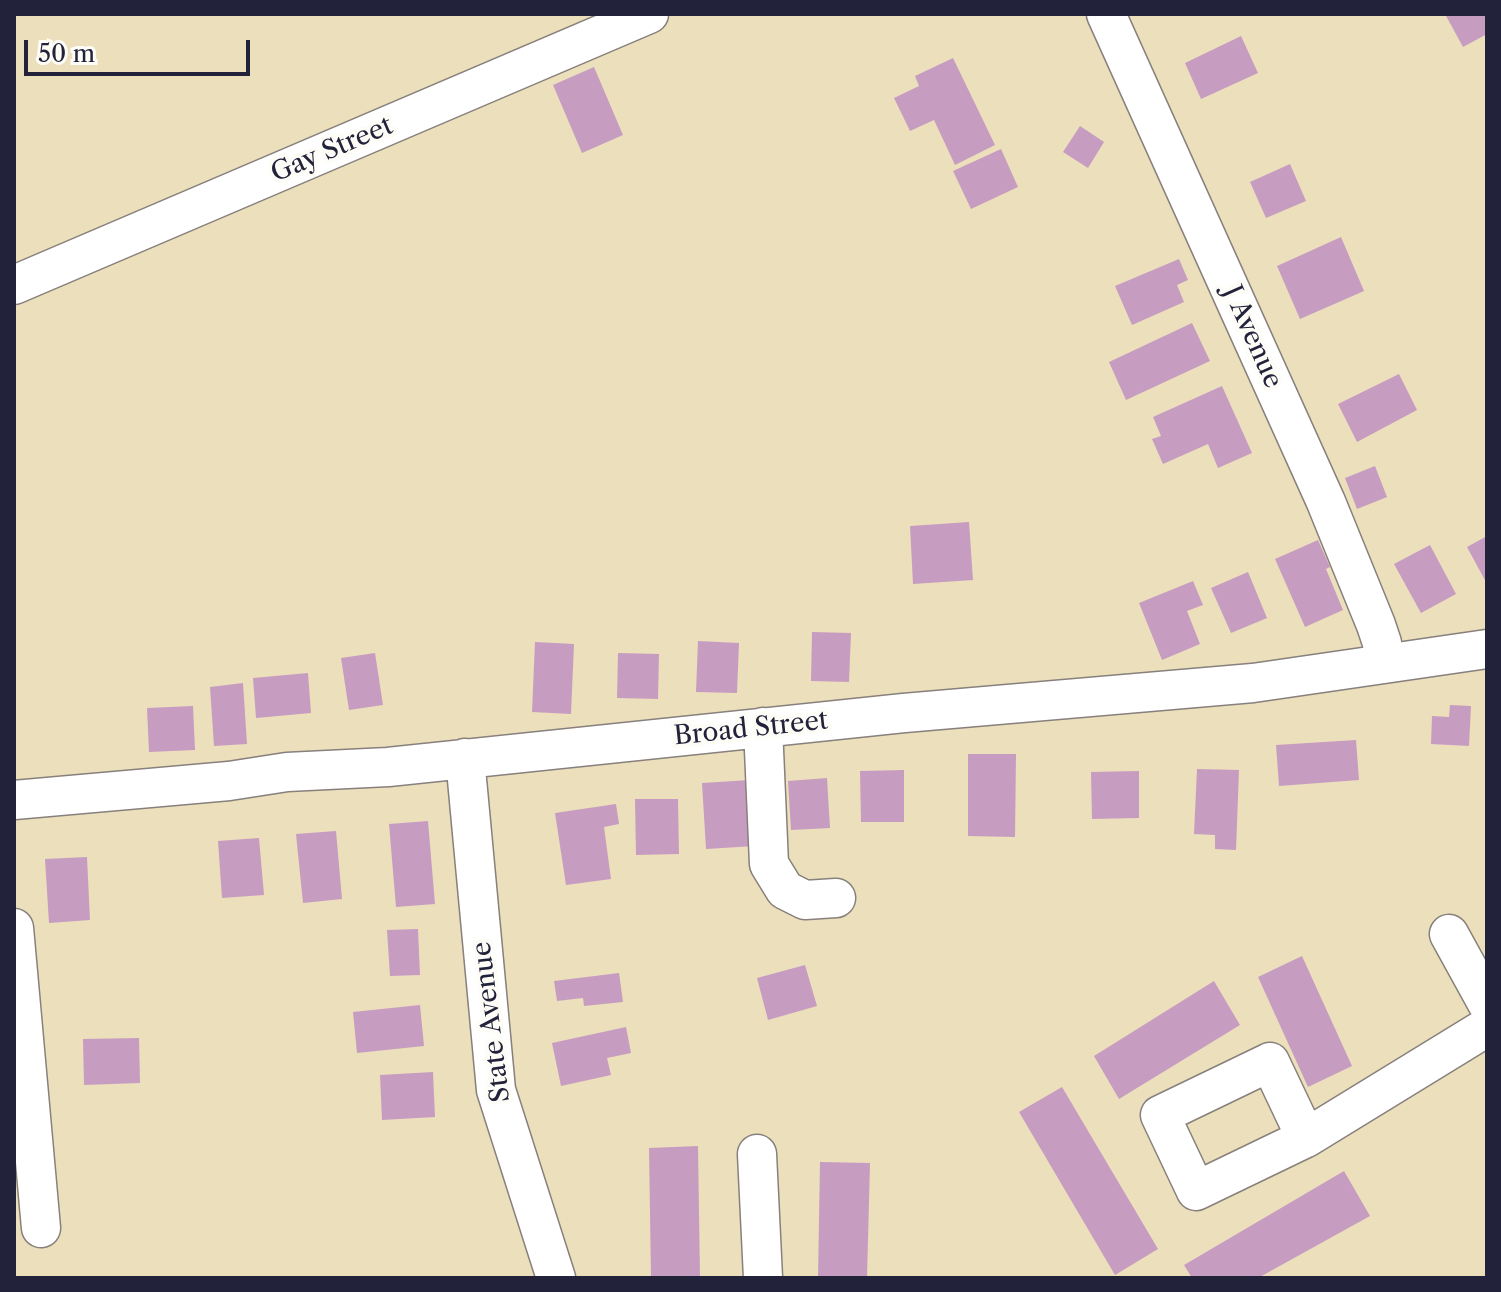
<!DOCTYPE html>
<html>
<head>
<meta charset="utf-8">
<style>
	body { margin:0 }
	#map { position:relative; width:1501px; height:1292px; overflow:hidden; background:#ecdfbc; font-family:"Libre Caslon Text",serif }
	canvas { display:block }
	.frame { position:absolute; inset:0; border:16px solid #22223b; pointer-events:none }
	.scale { position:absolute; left:24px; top:40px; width:226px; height:36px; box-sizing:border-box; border:4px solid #22223b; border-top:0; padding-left:10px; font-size:24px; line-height:28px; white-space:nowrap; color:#22223b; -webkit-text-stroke:6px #fdfcf7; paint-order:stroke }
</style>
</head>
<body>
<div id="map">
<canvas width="1501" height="1292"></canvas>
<div class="frame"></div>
<div class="scale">50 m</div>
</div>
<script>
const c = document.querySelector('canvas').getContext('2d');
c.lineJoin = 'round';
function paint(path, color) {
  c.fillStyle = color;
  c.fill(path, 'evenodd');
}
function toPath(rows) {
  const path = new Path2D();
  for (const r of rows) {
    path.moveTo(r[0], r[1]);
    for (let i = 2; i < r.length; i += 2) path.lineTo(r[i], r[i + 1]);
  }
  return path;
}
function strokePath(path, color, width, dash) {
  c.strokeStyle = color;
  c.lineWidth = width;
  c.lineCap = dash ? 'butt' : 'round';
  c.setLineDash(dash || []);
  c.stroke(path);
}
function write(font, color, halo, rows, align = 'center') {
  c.font = font + ' "Libre Caslon Text",serif';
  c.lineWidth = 8;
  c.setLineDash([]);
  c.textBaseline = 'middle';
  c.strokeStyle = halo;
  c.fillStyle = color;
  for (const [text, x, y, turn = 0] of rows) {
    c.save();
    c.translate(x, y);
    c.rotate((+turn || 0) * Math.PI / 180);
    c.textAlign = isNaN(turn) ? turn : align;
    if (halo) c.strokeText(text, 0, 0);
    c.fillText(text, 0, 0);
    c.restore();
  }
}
paint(toPath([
	[1445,14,1487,14,1487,34,1463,47],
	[1241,36,1258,73,1201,99,1185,63],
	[953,58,995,145,955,165,934,120,910,131,894,98,919,86,915,76],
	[594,67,623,135,582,153,553,85],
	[1080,126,1104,142,1088,168,1063,152],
	[1001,149,1018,187,971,209,953,171],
	[1290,164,1306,201,1266,218,1250,182],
	[1341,237,1364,291,1300,319,1277,266],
	[1179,259,1188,280,1177,285,1184,302,1132,325,1115,286],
	[1192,323,1210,361,1126,400,1109,362],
	[1399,374,1417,410,1357,442,1338,404],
	[1222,386,1252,453,1218,468,1208,444,1163,464,1152,439,1161,436,1153,417],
	[1375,466,1387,497,1357,509,1345,478],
	[969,522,973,580,913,584,910,526],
	[1487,536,1487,584,1467,547],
	[1318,540,1330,567,1326,569,1343,610,1305,627,1275,559],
	[1430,545,1456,594,1421,613,1394,564],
	[1248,572,1267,618,1231,633,1211,588],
	[1193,581,1203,605,1187,611,1200,644,1162,660,1139,603],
	[812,632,851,633,849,682,811,681],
	[698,641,739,643,737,693,696,692],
	[535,642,574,644,571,714,532,712],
	[375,653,383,705,349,710,341,658],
	[618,653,659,654,658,699,617,698],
	[308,673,311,713,256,718,253,678],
	[243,683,247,744,214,746,210,687],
	[1450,705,1471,706,1469,746,1431,744,1432,716,1449,717],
	[193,706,195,750,149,752,147,708],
	[1356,740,1359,780,1279,786,1276,745],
	[968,754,1016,754,1015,837,968,836],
	[1197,769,1239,770,1236,850,1215,849,1215,835,1194,834],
	[904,770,904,822,861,822,860,771],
	[1139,771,1139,818,1092,819,1091,772],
	[827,778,830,828,791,830,788,781],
	[750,780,755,846,706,849,702,783],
	[635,799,678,799,679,854,636,855],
	[616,804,619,824,604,827,611,879,566,885,555,813],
	[428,821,435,904,396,907,389,824],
	[336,831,342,899,303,903,296,834],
	[259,838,264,895,222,898,218,841],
	[87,857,90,920,49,923,45,859],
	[418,929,420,975,390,976,387,930],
	[1302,956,1352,1066,1308,1087,1258,977],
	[805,965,817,1006,768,1020,757,978],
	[619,973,623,1002,584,1006,583,998,557,1001,554,981],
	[1214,981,1240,1025,1119,1099,1094,1056],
	[420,1005,424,1046,357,1053,353,1012],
	[626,1027,631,1053,607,1058,611,1075,561,1086,552,1043],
	[139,1038,140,1083,84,1085,83,1039],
	[433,1072,435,1117,382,1120,380,1075],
	[1062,1087,1158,1249,1115,1275,1019,1112],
	[698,1146,700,1278,651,1278,649,1148],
	[820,1162,870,1163,867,1278,818,1278],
	[1344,1171,1370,1216,1258,1278,1192,1278,1184,1265]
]), '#c79cc1');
const minor = toPath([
	[1106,14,1326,502,1376,625,1382,643,1383,664],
	[14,285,649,14],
	[763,727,769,864,785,890,805,900,836,898],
	[465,758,496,1090,556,1278],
	[14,800,229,781,287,772,388,767,904,713,1253,683,1487,649],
	[14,928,41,1228],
	[1449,934,1487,1003],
	[1270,1062,1306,1138,1196,1191,1160,1115,1270,1062],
	[1306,1138,1487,1027],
	[757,1154,763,1278]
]);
strokePath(minor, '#87807c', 41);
strokePath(minor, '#fff', 38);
write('26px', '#22223b', '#fdfcf7', [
	["Gay Street",332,150,-23],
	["J Avenue",1252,337,66],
	["Broad Street",751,729,-6],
	["State Avenue",492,1022,-97]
]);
</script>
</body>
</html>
